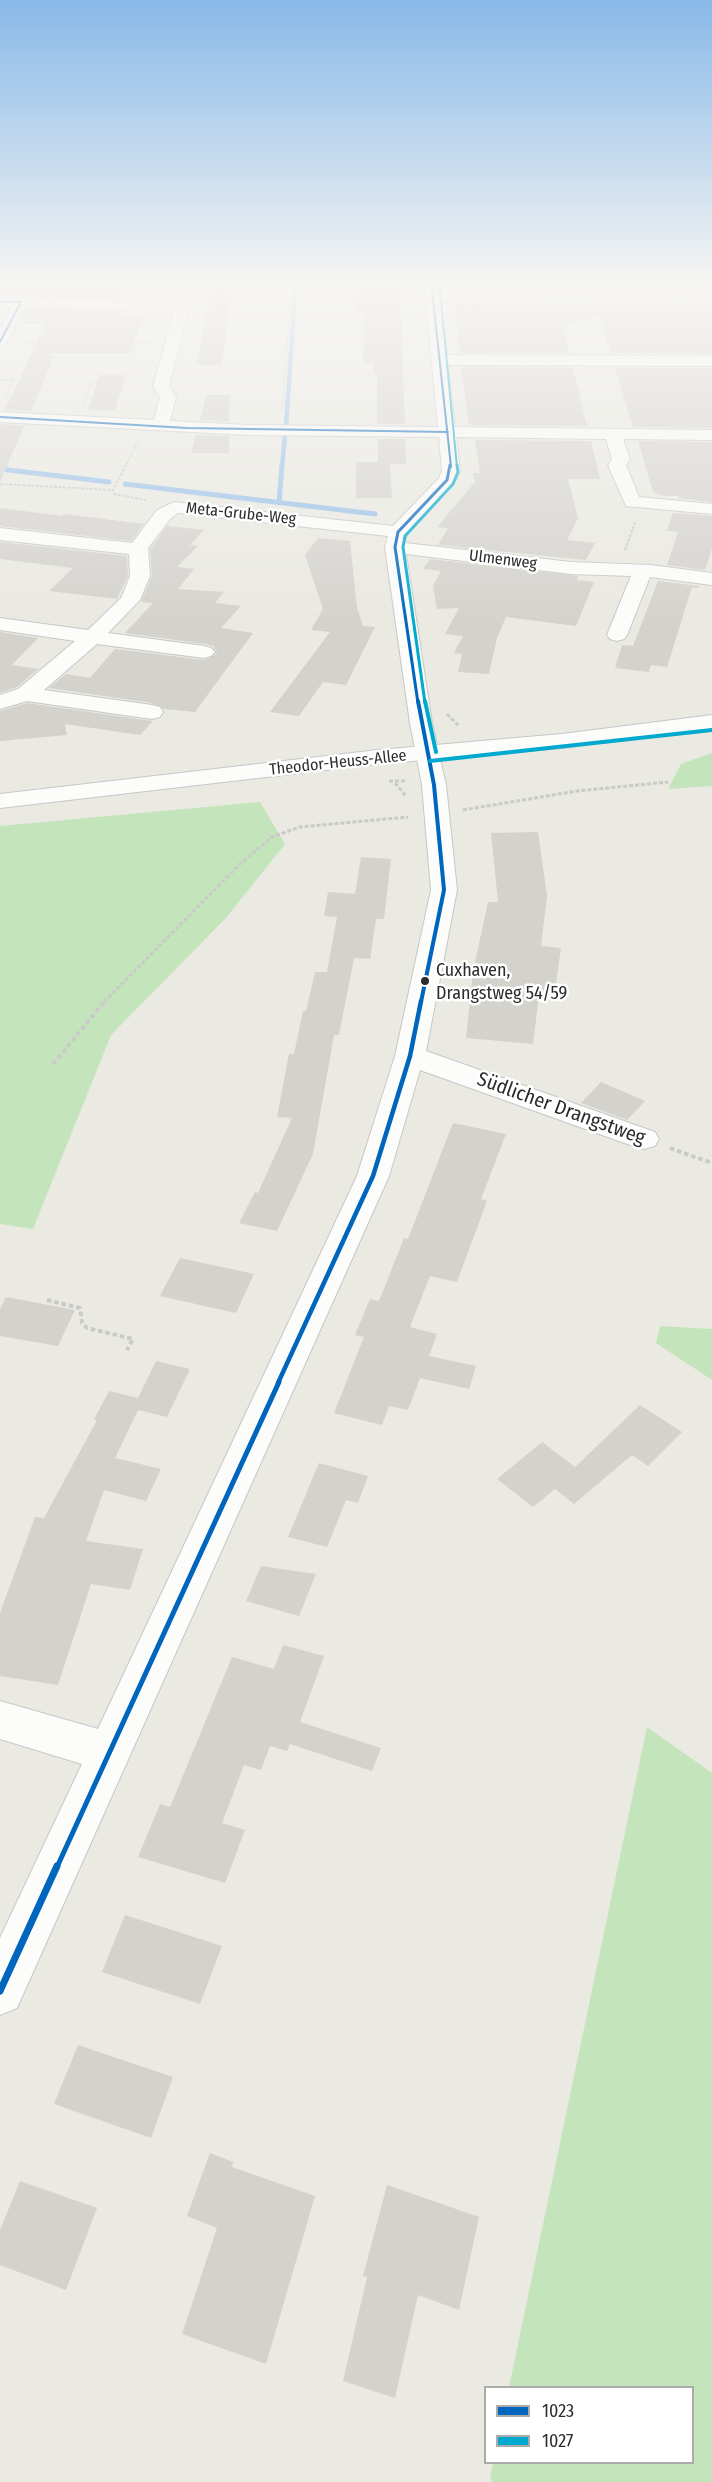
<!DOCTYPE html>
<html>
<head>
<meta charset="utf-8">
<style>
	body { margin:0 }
	#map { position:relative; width:712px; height:2482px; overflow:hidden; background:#eae9e2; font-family:"Fira Sans Condensed",sans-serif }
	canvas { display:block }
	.legend { position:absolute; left:484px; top:2386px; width:210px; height:78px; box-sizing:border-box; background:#fff; border:2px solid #ababab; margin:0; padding:8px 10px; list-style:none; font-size:18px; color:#2c2c2c }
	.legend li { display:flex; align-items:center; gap:12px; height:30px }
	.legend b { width:30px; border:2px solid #ababab }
</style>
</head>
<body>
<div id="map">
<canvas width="712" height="2482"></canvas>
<ul class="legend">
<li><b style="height:8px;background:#0065bd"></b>1023</li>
<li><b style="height:8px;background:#00a9ce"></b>1027</li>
</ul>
</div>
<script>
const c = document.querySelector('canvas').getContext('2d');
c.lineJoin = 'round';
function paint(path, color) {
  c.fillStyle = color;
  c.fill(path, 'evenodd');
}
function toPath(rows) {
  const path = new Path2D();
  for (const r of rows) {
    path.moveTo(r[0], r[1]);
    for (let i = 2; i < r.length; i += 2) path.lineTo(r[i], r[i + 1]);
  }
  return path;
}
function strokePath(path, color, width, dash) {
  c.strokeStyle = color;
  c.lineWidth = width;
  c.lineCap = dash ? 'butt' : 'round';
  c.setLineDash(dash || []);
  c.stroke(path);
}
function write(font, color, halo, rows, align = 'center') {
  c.font = font + ' "Fira Sans Condensed",sans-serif';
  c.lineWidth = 5;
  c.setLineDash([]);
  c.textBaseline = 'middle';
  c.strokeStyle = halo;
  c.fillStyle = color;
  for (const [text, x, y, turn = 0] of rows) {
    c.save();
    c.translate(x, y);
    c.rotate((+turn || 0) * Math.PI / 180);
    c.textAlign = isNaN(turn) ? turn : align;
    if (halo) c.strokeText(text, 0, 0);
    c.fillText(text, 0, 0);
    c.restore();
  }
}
paint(toPath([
	[712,753,712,786,668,789,681,764],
	[260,802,285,844,225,919,111,1035,33,1229,0,1224,0,826],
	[660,1326,712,1329,712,1380,656,1343],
	[647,1727,712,1773,712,2482,492,2482,490,2478,493,2463,692,2462,692,2388,509,2387]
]), '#c4e5bc');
strokePath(toPath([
	[286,425,296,280],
	[282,467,285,435]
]), '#98c0e9', 4.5);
strokePath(toPath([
	[0,469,109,482],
	[125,484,375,514],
	[279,503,282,465]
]), '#98c0e9', 5);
paint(toPath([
	[0,280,133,280,124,300,0,296],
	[370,280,396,280,396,290,400,290,405,424,377,424,377,374,374,374,373,363,363,363,364,313,357,313,357,282],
	[516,283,712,286,712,293,453,292,453,286,516,287],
	[212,288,233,292,221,365,196,365],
	[455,304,712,305,712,354,611,353,599,316,563,326,570,353,460,353],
	[26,309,121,312,120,317,143,317,130,353,47,353,54,356,31,411,5,410,46,324,19,324],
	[461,367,573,368,587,426,469,425],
	[615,368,712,368,712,428,633,427],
	[100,375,126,375,115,410,88,410],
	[206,395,230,395,229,422,200,420],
	[0,424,24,426,0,482],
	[196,435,229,436,229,453,191,453],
	[378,439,405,439,406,464,390,464,392,498,356,498,356,462,378,462],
	[475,440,591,441,600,479,568,479,578,518,567,540,595,543,586,560,438,545,448,528,437,527,475,482,473,473,480,473],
	[638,441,712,442,712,502,678,498,679,496,665,496,653,492],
	[0,508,62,516,64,514,144,524,131,541,0,526],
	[673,513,712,516,712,548,705,570,667,565,678,532,667,531],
	[167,526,204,530,190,545,198,546,177,567,194,569,178,589,224,592,215,603,241,606,221,628,253,633,195,712,164,709,152,703,49,688,66,674,90,678,115,649,204,660,217,654,213,646,205,644,125,633,153,603,141,602,152,576,150,549],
	[318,538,350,541,357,608,363,626,375,627,346,685,323,682,299,716,270,712,330,632,311,630,323,609,305,555],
	[0,542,127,556,128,576,117,599,49,591,73,568,0,559],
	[430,559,578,576,577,580,594,582,576,626,506,617,497,638,489,674,458,672,462,654,454,653,463,636,445,634,459,608,437,609,433,586,441,571,423,569],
	[658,581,699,586,699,588,692,587,667,667,651,665,649,672,615,668,622,645,633,646],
	[0,632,38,638,12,665,38,669,17,687,0,693],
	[27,703,152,721,153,721,140,735,65,724,67,735,0,741,0,711],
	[538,832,547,896,541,946,561,948,554,997,539,995,533,1044,466,1038,473,972,488,902,498,902,491,833],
	[361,857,391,859,384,919,376,919,370,959,354,958,339,1035,334,1035,313,1154,277,1231,239,1223,255,1192,258,1193,292,1118,277,1117,289,1054,294,1054,303,1011,306,1011,315,972,327,972,337,917,324,916,328,892,355,894],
	[601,1082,645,1101,627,1120,581,1103],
	[453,1123,506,1134,481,1199,487,1201,457,1282,430,1276,410,1327,437,1334,429,1356,476,1366,469,1389,420,1378,408,1410,389,1406,382,1425,334,1413,364,1337,355,1335,370,1299,379,1301,404,1238,408,1239],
	[180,1258,254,1274,236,1313,160,1296],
	[6,1297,75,1310,58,1346,0,1336,0,1309],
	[156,1361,190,1369,167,1417,138,1410,115,1458,161,1469,146,1501,104,1490,86,1541,143,1549,130,1590,91,1584,58,1685,0,1676,0,1613,35,1517,44,1518,97,1420,94,1419,109,1391,138,1398],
	[640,1405,682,1432,648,1466,632,1455,574,1504,555,1489,533,1507,497,1479,542,1442,575,1467],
	[319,1463,368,1476,358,1503,346,1500,327,1547,288,1537],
	[261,1566,316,1574,299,1616,246,1601],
	[283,1645,324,1656,300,1722,381,1748,372,1771,290,1744,287,1751,270,1746,261,1770,244,1765,222,1823,245,1830,225,1883,138,1857,160,1804,170,1807,232,1657,274,1669],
	[125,1915,222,1946,200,2004,102,1972],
	[78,2045,173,2077,151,2138,54,2104],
	[210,2153,233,2162,232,2167,315,2196,266,2364,182,2334,217,2228,187,2216],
	[20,2181,97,2208,66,2290,0,2265,0,2230],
	[387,2185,479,2217,459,2310,418,2295,395,2398,343,2381,367,2277,363,2276]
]), '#d3d2cd');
const street = toPath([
	[156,280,170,280,164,297,176,298,190,306,169,386,176,397,170,421,248,425,438,427,424,280,438,280,439,294,712,295,712,303,440,302,447,355,712,356,712,366,448,365,455,427,712,430,712,440,623,439,630,459,626,465,639,497,712,504,712,514,626,506,608,465,612,459,606,439,456,437,460,471,456,480,407,533,405,543,571,562,651,565,712,573,712,585,650,577,627,635,624,639,617,641,610,639,607,635,631,576,571,574,406,554,432,723,446,785,457,890,426,1051,655,1132,659,1139,655,1146,644,1149,633,1146,420,1070,389,1176,17,2008,0,2015,0,1938,82,1764,0,1739,0,1701,98,1729,357,1176,395,1056,431,890,422,785,410,723,385,547,388,536,178,513,171,518,148,548,150,576,140,600,108,633,204,646,211,648,215,652,211,656,204,658,97,644,44,690,152,705,160,707,163,712,160,717,152,719,27,701,0,709,0,695,18,689,75,641,0,630,0,618,88,630,121,598,130,576,129,554,0,540,0,528,132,543,157,510,174,502,393,526,439,478,442,471,439,437,248,435,0,422,0,412,154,420,160,397,153,386,175,308,158,305,124,310,25,307,7,342,0,346,0,328,11,307,0,306,0,298,124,302,150,298,149,294,156,280]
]);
const secondary = toPath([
	[712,715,712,729,562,748,378,764,0,808,0,794,378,750,562,734,712,715]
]);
strokePath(street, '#c8c7c7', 2);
strokePath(secondary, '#c8c7c7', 2);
strokePath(toPath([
	[25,344,149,344],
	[0,380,13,380,5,398],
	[13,380,19,380],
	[84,402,91,383,98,383],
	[282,411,292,280],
	[125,467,137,444]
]), '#cacac9', 1.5, [2, 1.5]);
strokePath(toPath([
	[126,465,113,490,114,494,146,500],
	[0,484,113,490],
	[625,550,635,523]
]), '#cacac9', 2, [3, 1.5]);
strokePath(toPath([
	[447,714,459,726],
	[389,781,405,781],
	[395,783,406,796],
	[463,810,577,791,668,782],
	[104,1002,241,863,272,837,300,827,408,817]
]), '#cacac9', 3, [4, 2]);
strokePath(toPath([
	[53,1064,105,1001],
	[670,1148,712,1163],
	[47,1300,80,1308,82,1323,87,1328,133,1339,127,1350]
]), '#cacac9', 4, [4.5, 3]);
paint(street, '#fcfcfb');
paint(secondary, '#fcfcfb');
strokePath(toPath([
	[431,280,451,467],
	[0,302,21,302,0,342],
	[0,417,187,428,448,432]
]), '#0065bd', 2);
strokePath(toPath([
	[418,703,395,547,398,532,447,480,450,465]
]), '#0065bd', 3);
strokePath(toPath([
	[418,701,434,785,444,890,421,1002]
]), '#0065bd', 4);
strokePath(toPath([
	[278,1383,373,1176,410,1056,421,1001]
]), '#0065bd', 4.5);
strokePath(toPath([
	[57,1867,279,1382]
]), '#0065bd', 5);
strokePath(toPath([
	[0,1991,57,1866]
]), '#0065bd', 7);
strokePath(toPath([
	[439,280,457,467]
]), '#00a9ce', 2);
strokePath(toPath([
	[425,703,403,547,405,536,453,484,458,472,457,465]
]), '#00a9ce', 3);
strokePath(toPath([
	[425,701,436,752],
	[430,761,712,730]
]), '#00a9ce', 4);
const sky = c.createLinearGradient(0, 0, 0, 628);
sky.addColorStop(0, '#88b9e8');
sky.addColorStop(0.45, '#f6f5f2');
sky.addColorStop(1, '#f6f5f200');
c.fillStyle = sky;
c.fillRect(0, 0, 712, 628);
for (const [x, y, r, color] of [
	[425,981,5,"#2c2c2c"]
]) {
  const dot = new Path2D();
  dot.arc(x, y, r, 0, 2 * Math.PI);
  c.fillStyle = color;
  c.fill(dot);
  strokePath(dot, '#fff', 2);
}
write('16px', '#2c2c2c', '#fff', [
	["Meta-Grube-Weg",241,514,6],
	["Ulmenweg",503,560,7],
	["Theodor-Heuss-Allee",338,763,-6]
]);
write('18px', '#2c2c2c', '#fff', [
	["Cuxhaven,",436,971],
	["Drangstweg 54/59",436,994]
], 'left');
write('20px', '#2c2c2c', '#fff', [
	["Südlicher Drangstweg",561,1109,20]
]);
</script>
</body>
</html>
